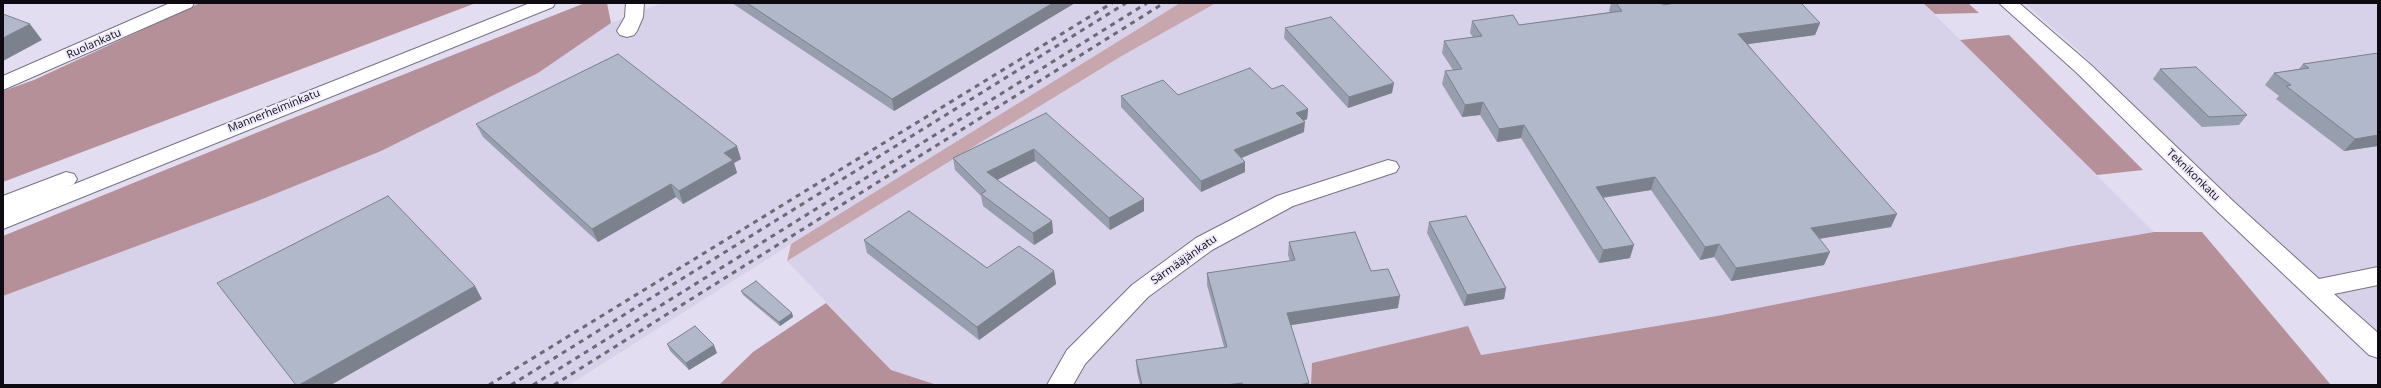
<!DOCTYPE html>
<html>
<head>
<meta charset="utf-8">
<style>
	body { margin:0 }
	#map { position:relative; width:2381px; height:388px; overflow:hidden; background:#e2ddf0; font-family:"Open Sans",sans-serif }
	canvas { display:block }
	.frame { position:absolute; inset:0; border:4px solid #0d0b11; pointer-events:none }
</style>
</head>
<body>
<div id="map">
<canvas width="2381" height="388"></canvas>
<div class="frame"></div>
</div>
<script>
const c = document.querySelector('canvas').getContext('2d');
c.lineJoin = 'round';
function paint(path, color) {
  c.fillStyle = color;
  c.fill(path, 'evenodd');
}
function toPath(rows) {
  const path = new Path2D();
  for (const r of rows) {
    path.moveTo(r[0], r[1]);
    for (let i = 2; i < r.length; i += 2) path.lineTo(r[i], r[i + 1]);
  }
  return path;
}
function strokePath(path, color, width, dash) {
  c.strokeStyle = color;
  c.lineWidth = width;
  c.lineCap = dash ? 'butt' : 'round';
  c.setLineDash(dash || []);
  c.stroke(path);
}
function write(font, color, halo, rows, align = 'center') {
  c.font = font + ' "Open Sans",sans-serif';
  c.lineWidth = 4;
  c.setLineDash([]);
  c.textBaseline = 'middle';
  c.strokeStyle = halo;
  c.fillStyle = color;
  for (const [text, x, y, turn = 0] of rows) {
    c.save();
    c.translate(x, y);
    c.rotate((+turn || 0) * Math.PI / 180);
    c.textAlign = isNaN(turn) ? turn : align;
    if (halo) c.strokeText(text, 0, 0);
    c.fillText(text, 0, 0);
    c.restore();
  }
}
paint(toPath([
	[662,3,1180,3,791,244,569,385,3,385,3,296,255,202,538,73,611,23],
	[1216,3,1923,3,2154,232,2072,246,1717,316,1481,355,1468,326,1312,363,1311,385,937,385,891,370,787,261,1120,57],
	[2024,3,2378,3,2378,336,2253,222,2076,48]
]), '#d8d1ea');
paint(toPath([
	[1180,3,1216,3,1120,57,787,261,791,244]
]), '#c8a6ad');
paint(toPath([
	[200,3,476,3,3,182,3,91,34,80],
	[585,3,607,3,611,23,538,73,381,151,255,202,3,296,3,236,288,120],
	[1923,3,1968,3,1979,13,1935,14],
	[2009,35,2143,170,2097,175,1960,40],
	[2154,232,2202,232,2331,385,1311,385,1312,363,1468,326,1481,355,1717,316,2072,246],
	[826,303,891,370,937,385,719,385,753,352]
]), '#b69098');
const minor = toPath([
	[170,3,194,3,192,7,3,90,3,76,170,3],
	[626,3,644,3,643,17,637,31,634,35,627,37,620,35,617,31,625,17,626,3],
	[1999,3,2019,3,2091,65,2234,202,2319,279,2378,267,2378,285,2334,294,2378,333,2378,358,2369,355,2218,212,2077,73,1999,3],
	[1388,160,1396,162,1399,167,1396,172,1293,206,1212,250,1148,297,1085,364,1073,385,1047,385,1067,350,1132,285,1196,238,1277,196,1388,160]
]);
const major = toPath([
	[530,3,555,3,553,7,3,229,3,212,9,210,3,212,3,196,66,172,74,174,77,179,74,184,67,187,530,3]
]);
strokePath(minor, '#787383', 2);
strokePath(major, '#787383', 2);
paint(minor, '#fff');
paint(major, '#fff');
strokePath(toPath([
	[489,385,1112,3],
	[511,385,1126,3],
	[533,385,1147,3],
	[554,385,1164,3]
]), '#6c6975', 3, [5, 5]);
paint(toPath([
	[732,3,1075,3,894,111],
	[1611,3,1661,3,1663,5,1820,23,1815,35,1748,44,1891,227,1819,239,1824,265,1731,281,1714,257,1700,260,1651,190,1603,198,1630,258,1599,263,1521,138,1497,142,1480,115,1462,117,1442,84,1445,71,1453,70,1442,53,1444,41,1473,37,1470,33,1472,21,1519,25,1610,12,1609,11],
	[1285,28,1392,93,1348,108,1284,38],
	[2378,53,2378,146,2344,151,2276,99,2279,96,2265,85,2274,73,2299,69,2303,64],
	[2160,69,2247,115,2239,125,2202,127,2153,79],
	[1272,89,1308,109,1307,119,1304,121,1304,132,1241,158,1245,172,1201,192,1121,107,1121,96,1178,95],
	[1046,113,1144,211,1110,230,1035,161,997,180,1052,221,1053,233,1034,245,983,206,981,196,955,170,953,158],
	[476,124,741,159,734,163,737,173,683,204,676,197,598,242,483,137],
	[1429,222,1506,288,1504,299,1464,306,1427,233],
	[864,240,987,268,1054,271,1056,284,979,340,867,253],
	[1289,242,1371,271,1398,308,1290,325,1309,383,1309,385,1140,385,1137,372,1136,360,1224,347,1207,285,1207,273,1290,261,1288,255],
	[741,291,792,313,793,317,780,326,743,295],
	[667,344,717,353,689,370,670,351]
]), '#979ead');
paint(toPath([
	[1053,3,1075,3,894,111,892,99],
	[1820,23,1815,35,1734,46,1738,34],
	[30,24,42,40,3,61,3,38],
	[1394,83,1392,93,1348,108,1349,97],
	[1483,102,1480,115,1462,117,1465,105],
	[1308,109,1307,119,1295,124,1296,113],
	[1305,122,1304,132,1234,161,1234,150],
	[1524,125,1521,138,1497,142,1499,129],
	[2378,135,2378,146,2344,151,2355,139],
	[737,146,741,159,734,163,737,173,683,204,679,191,724,153],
	[1034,149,1035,161,989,184,987,172],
	[1245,162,1245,172,1201,192,1201,181],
	[1655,177,1651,190,1592,199,1596,187],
	[671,184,676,197,598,242,592,229],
	[1144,199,1144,211,1110,230,1109,218],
	[1897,214,1891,227,1805,241,1811,228],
	[1052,221,1053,233,1034,245,1033,233],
	[1719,244,1714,257,1700,260,1705,247],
	[1634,245,1630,258,1599,263,1603,250],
	[1830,252,1824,265,1731,281,1736,268],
	[1054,271,1056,284,979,340,977,327],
	[475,286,482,299,331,385,299,385],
	[1506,288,1504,299,1464,306,1467,295],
	[1400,296,1398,308,1286,326,1287,313],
	[792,313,793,317,780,326,779,322],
	[714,345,717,353,689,370,686,363]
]), '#7b818d');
const building = toPath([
	[747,3,1053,3,892,99,747,3],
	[1616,3,1661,3,1663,5,1676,3,1801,3,1820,23,1738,34,1897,214,1811,228,1830,252,1736,268,1719,244,1705,247,1655,177,1596,187,1634,245,1603,250,1524,125,1499,129,1483,102,1465,105,1445,71,1462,69,1444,41,1482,36,1472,21,1513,15,1519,25,1622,11,1616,3],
	[3,14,30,24,3,38,3,14],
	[1331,17,1394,83,1349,97,1285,28,1331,17],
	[2378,53,2378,135,2355,139,2286,86,2291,85,2274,73,2309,68,2303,64,2378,53],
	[618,54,737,146,724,153,733,160,679,191,671,184,592,229,476,124,618,54],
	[2196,67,2247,115,2209,117,2160,69,2196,67],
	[1250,68,1272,89,1283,85,1308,109,1296,113,1305,122,1234,150,1245,162,1201,181,1121,96,1163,80,1178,95,1250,68],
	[1046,113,1144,199,1109,218,1034,149,987,172,1052,221,1033,233,981,194,986,191,953,158,1046,113],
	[388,196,475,286,299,385,296,385,217,283,388,196],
	[909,211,987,268,1019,246,1054,271,977,327,864,240,909,211],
	[1466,216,1506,288,1467,295,1429,222,1466,216],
	[1355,232,1371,271,1388,269,1400,296,1287,313,1309,383,1298,385,1243,385,1242,383,1226,385,1142,385,1136,360,1227,347,1207,273,1295,260,1289,242,1355,232],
	[756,281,792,313,779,322,741,291,756,281],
	[695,326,714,345,686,363,667,344,695,326]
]);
paint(building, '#b0b8c9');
strokePath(building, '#7b818d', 1);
write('11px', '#0d0b11', '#efeafd', [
	["Ruolankatu",94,44,-24],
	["Mannerheiminkatu",274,111,-22],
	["Teknikonkatu",2193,175,44],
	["Särmääjänkatu",1184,260,-35]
]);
</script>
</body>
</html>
